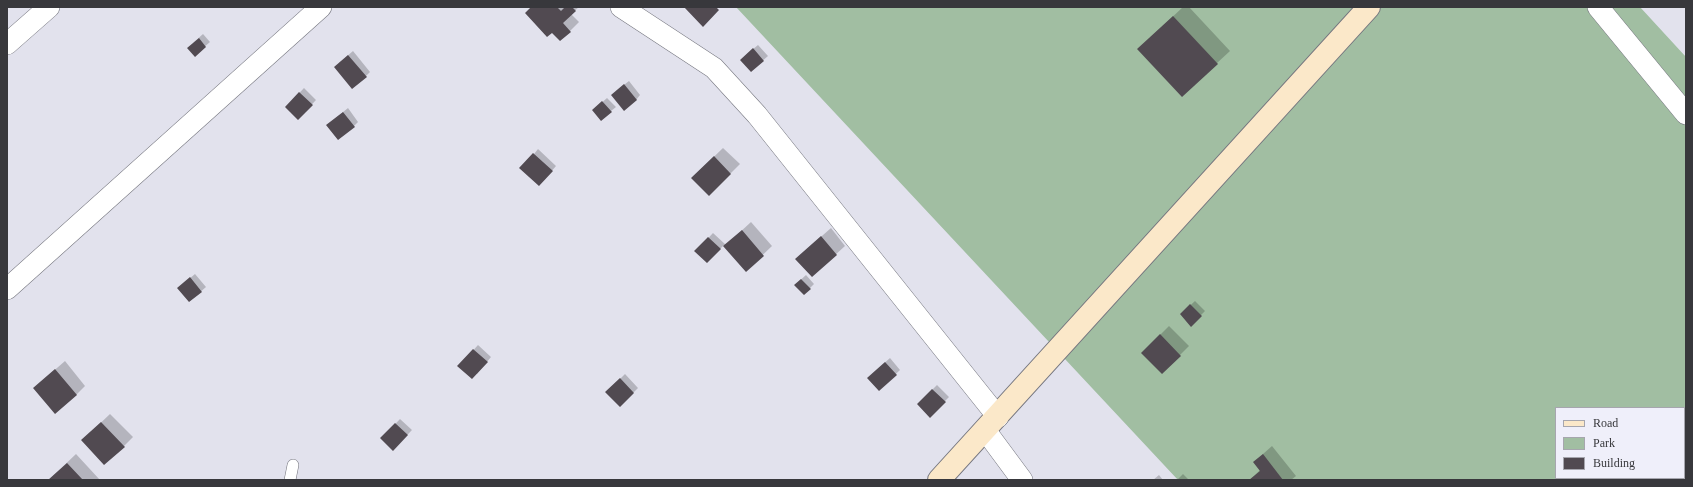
<!DOCTYPE html>
<html>
<head>
<meta charset="utf-8">
<style>
	body { margin:0 }
	#map { position:relative; width:1693px; height:487px; overflow:hidden; background:#e2e2ed; font-family:"Times New Roman",serif }
	canvas { display:block }
	.frame { position:absolute; inset:0; border:8px solid #38383c; pointer-events:none }
	.legend { position:absolute; left:1555px; top:407px; width:130px; height:72px; box-sizing:border-box; background:#efeffa; border:1px solid #a6a6ae; margin:0; padding:5px 7px; list-style:none; font-size:12px; color:#38383c }
	.legend li { display:flex; align-items:center; gap:8px; height:20px }
	.legend b { width:20px; border:1px solid #a6a6ae }
</style>
</head>
<body>
<div id="map">
<canvas width="1693" height="487"></canvas>
<div class="frame"></div>
<ul class="legend">
<li><b style="height:5px;background:#fbe8c9"></b>Road</li>
<li><b style="height:11px;background:#a1bea2"></b>Park</li>
<li><b style="height:11px;background:#514a51"></b>Building</li>
</ul>
</div>
<script>
const c = document.querySelector('canvas').getContext('2d');
c.lineJoin = 'round';
function paint(path, color) {
  c.fillStyle = color;
  c.fill(path, 'evenodd');
}
function toPath(rows) {
  const path = new Path2D();
  for (const r of rows) {
    path.moveTo(r[0], r[1]);
    for (let i = 2; i < r.length; i += 2) path.lineTo(r[i], r[i + 1]);
  }
  return path;
}
function strokePath(path, color, width, dash) {
  c.strokeStyle = color;
  c.lineWidth = width;
  c.lineCap = dash ? 'butt' : 'round';
  c.setLineDash(dash || []);
  c.stroke(path);
}
paint(toPath([
	[736,7,1640,7,1686,57,1686,480,1178,480],
	[1556,408,1684,408,1684,478,1556,478]
]), '#a1bea2');
paint(toPath([
	[532,7,579,7,571,14,579,22,570,31,552,31],
	[1183,7,1189,7,1230,51,1217,63,1151,37],
	[203,34,210,42,195,55,193,43],
	[758,45,768,56,751,71,746,55],
	[353,51,370,72,366,76,339,63],
	[629,81,640,95,636,100,616,91],
	[304,88,316,100,298,119,286,107],
	[607,98,616,107,611,111,598,106],
	[348,108,358,122,354,126,332,121],
	[723,148,740,164,709,195,692,178],
	[538,149,556,166,544,180,534,154],
	[751,222,772,246,746,271,724,245,707,262,696,251,713,233,726,245],
	[831,228,845,246,812,276,806,250],
	[195,274,206,287,190,301,183,284],
	[806,275,814,284,804,294,795,285],
	[1195,301,1205,311,1191,325,1181,314],
	[1169,326,1189,346,1162,373,1142,353],
	[478,345,491,357,477,374,459,366],
	[890,358,900,370,879,390,872,374],
	[65,361,85,386,76,395,34,388],
	[625,374,638,388,620,406,607,392],
	[937,385,949,397,930,416,918,404],
	[110,414,133,437,124,446,91,432],
	[400,419,412,430,393,450,382,438],
	[1272,446,1296,476,1291,480,1250,480,1260,470,1254,462],
	[76,454,100,480,49,480,54,475],
	[1183,474,1189,480,1177,480],
	[1159,475,1163,480,1153,480]
]), '#0003');
paint(toPath([
	[531,7,557,7,561,11,565,7,572,7,576,11,563,23,571,32,560,41,552,33,547,37,525,13],
	[684,7,716,7,719,10,703,27],
	[1173,16,1218,64,1182,97,1137,49],
	[199,38,206,47,195,57,187,48],
	[753,48,764,61,751,72,740,60],
	[348,55,367,77,352,89,334,67],
	[624,84,637,100,624,111,611,95],
	[299,92,313,105,298,120,285,107],
	[602,101,612,112,601,121,592,110],
	[343,112,355,127,338,140,326,125],
	[533,153,553,171,539,186,519,168],
	[714,156,731,174,709,196,691,178],
	[742,230,764,256,746,272,723,246],
	[821,236,837,255,812,277,795,259],
	[708,237,721,249,707,263,694,251],
	[190,277,202,292,189,302,177,288],
	[801,279,811,289,804,295,794,285],
	[1190,304,1202,316,1191,327,1180,314],
	[1160,334,1181,356,1162,374,1141,353],
	[473,349,488,362,472,379,457,366],
	[885,362,897,375,879,391,867,378],
	[55,369,77,395,55,414,33,388],
	[620,378,634,393,620,407,605,392],
	[932,389,946,402,930,418,917,404],
	[101,422,125,447,104,465,81,440],
	[395,423,408,435,393,451,380,438],
	[1263,454,1283,480,1249,480,1260,471,1253,462],
	[67,463,83,480,48,480]
]), '#514a51');
const lane = toPath([
	[290,480,293,465]
]);
const street = toPath([
	[621,7,714,68,757,115,998,417],
	[1598,7,1686,114],
	[7,44,49,7],
	[7,289,321,7],
	[985,430,1022,480]
]);
const secondary = toPath([
	[939,480,1369,7]
]);
strokePath(lane, '#75767f', 12);
strokePath(street, '#75767f', 22);
strokePath(secondary, '#75767f', 24);
strokePath(lane, '#fff', 11);
strokePath(street, '#fff', 21);
strokePath(secondary, '#fbe8c9', 22);
</script>
</body>
</html>
